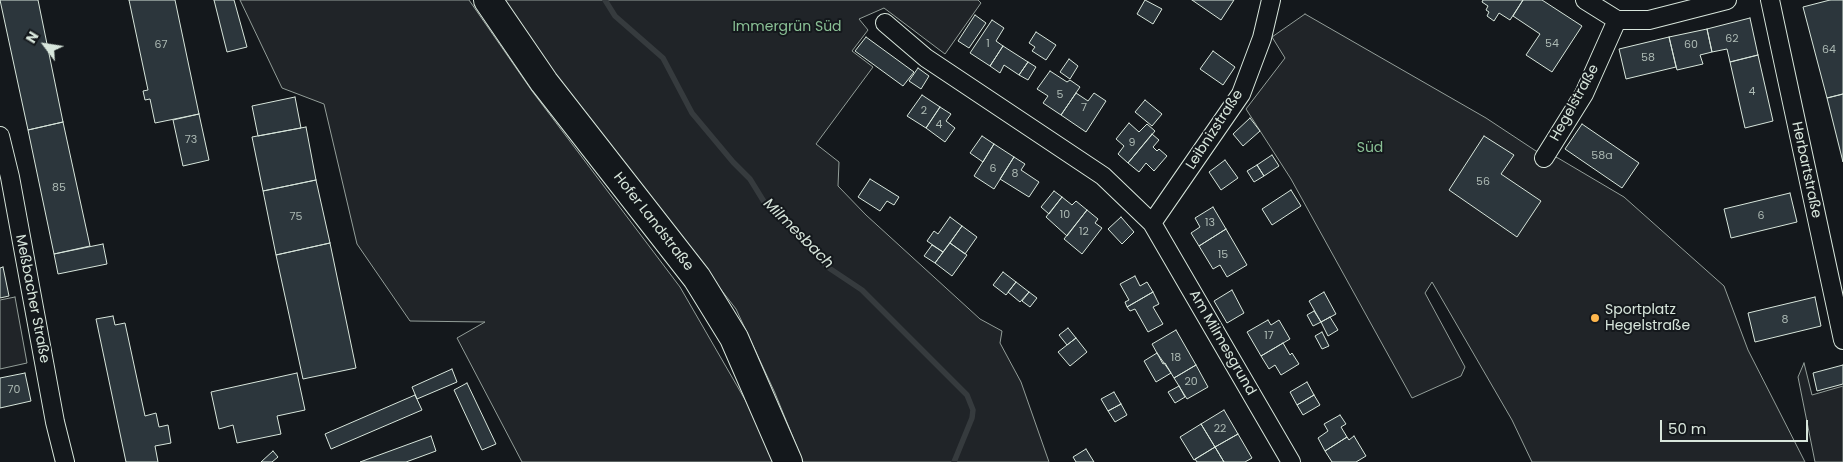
<!DOCTYPE html>
<html>
<head>
<meta charset="utf-8">
<style>
	body { margin:0 }
	#map { position:relative; width:1843px; height:462px; overflow:hidden; background:#14181c; font-family:Poppins,sans-serif }
	canvas { display:block }
	.north { position:absolute; left:20px; top:20px; width:50px; height:50px; -webkit-text-stroke:4px #14181c; paint-order:stroke; rotate:301deg; font-size:14px; font-weight:700; line-height:20px; text-align:center; color:#d8e6dc }
	.north::after { content:''; display:block; margin:auto; width:18px; height:22px; background:#d8e6dc; clip-path:polygon(50% 0,100% 100%,50% 72%,0 100%) }
	.scale { position:absolute; left:1660px; top:420px; width:148px; height:22px; box-sizing:border-box; border:2px solid #d8e6dc; border-top:0; padding-left:6px; font-size:15px; line-height:18px; white-space:nowrap; color:#d8e6dc; -webkit-text-stroke:4px #14181c; paint-order:stroke }
</style>
</head>
<body>
<div id="map">
<canvas width="1843" height="462"></canvas>
<div class="north">N</div>
<div class="scale">50 m</div>
</div>
<script>
const c = document.querySelector('canvas').getContext('2d');
c.lineJoin = 'round';
function paint(path, color) {
  c.fillStyle = color;
  c.fill(path, 'evenodd');
}
function toPath(rows) {
  const path = new Path2D();
  for (const r of rows) {
    path.moveTo(r[0], r[1]);
    for (let i = 2; i < r.length; i += 2) path.lineTo(r[i], r[i + 1]);
  }
  return path;
}
function strokePath(path, color, width, dash) {
  c.strokeStyle = color;
  c.lineWidth = width;
  c.lineCap = dash ? 'butt' : 'round';
  c.setLineDash(dash || []);
  c.stroke(path);
}
function write(font, color, halo, rows, align = 'center') {
  c.font = font + ' Poppins,sans-serif';
  c.lineWidth = 4;
  c.setLineDash([]);
  c.textBaseline = 'middle';
  c.strokeStyle = halo;
  c.fillStyle = color;
  for (const [text, x, y, turn = 0] of rows) {
    c.save();
    c.translate(x, y);
    c.rotate((+turn || 0) * Math.PI / 180);
    c.textAlign = isNaN(turn) ? turn : align;
    if (halo) c.strokeText(text, 0, 0);
    c.fillText(text, 0, 0);
    c.restore();
  }
}
const green = toPath([
	[240,0,469,0,532,91,680,287,751,410,774,462,522,462,457,338,485,322,410,321,357,244,324,104,282,88,240,0],
	[503,0,978,0,981,3,945,54,884,8,859,19,868,30,852,51,873,67,816,144,839,162,838,186,866,215,980,319,1002,331,1000,343,1021,382,1049,462,803,462,775,393,736,309,555,75,503,0],
	[1305,14,1486,118,1536,151,1558,158,1624,197,1724,286,1748,350,1805,462,1532,462,1512,420,1432,282,1425,293,1465,367,1461,376,1412,398,1291,179,1246,109,1285,58,1272,37,1305,14],
	[15,297,27,363,0,369,0,300,15,297],
	[1804,363,1812,395,1843,386,1843,462,1815,462,1798,377,1804,363]
]);
paint(green, '#202428');
strokePath(green, '#939e99', 1);
strokePath(toPath([
	[605,0,615,16,663,58,692,113,733,162,750,179,766,205,796,233,826,266,862,290,967,395,973,410,972,418,954,462]
]), '#363b3e', 5.5);
const building = toPath([
	[0,0,38,0,63,122,28,130,0,0],
	[129,0,175,0,199,114,155,123,150,99,145,100,143,91,148,90,129,0],
	[214,0,234,0,247,47,227,52,214,0],
	[1145,0,1162,9,1153,24,1137,14,1145,0],
	[1192,0,1234,0,1221,20,1192,0],
	[1483,0,1523,0,1510,20,1499,13,1494,21,1487,16,1489,12,1486,10,1488,6,1482,2,1483,0],
	[1523,0,1542,0,1582,26,1552,72,1526,55,1540,34,1513,16,1523,0],
	[1830,0,1843,0,1843,94,1827,98,1803,7,1830,0],
	[975,15,986,23,969,48,958,41,975,15],
	[1750,18,1758,55,1730,62,1727,49,1712,52,1707,29,1750,18],
	[992,20,1004,28,996,41,1003,46,990,66,970,53,992,20],
	[1707,29,1712,52,1700,55,1703,64,1677,70,1669,37,1707,29],
	[1036,32,1056,45,1046,60,1032,51,1035,47,1029,43,1036,32],
	[866,37,914,72,903,86,855,51,866,37],
	[1669,37,1676,67,1626,79,1619,49,1669,37],
	[1003,46,1028,62,1019,75,1004,65,1000,73,990,66,1003,46],
	[1213,51,1235,67,1223,85,1200,69,1213,51],
	[1758,55,1773,121,1745,128,1730,62,1758,55],
	[1069,59,1078,66,1070,79,1060,72,1069,59],
	[1028,62,1036,67,1028,80,1019,75,1028,62],
	[918,68,929,76,921,89,909,81,918,68],
	[1050,71,1067,82,1070,80,1080,87,1061,115,1043,103,1048,96,1037,89,1050,71],
	[1076,93,1088,101,1094,93,1106,101,1086,132,1061,115,1076,93],
	[1843,94,1843,162,1827,98,1843,94],
	[922,95,940,107,926,128,907,116,922,95],
	[295,97,301,128,258,136,252,106,295,97],
	[1145,100,1162,114,1152,126,1135,112,1145,100],
	[940,107,951,114,946,121,955,128,945,142,926,128,940,107],
	[199,114,209,160,183,166,173,120,199,114],
	[1250,118,1260,131,1243,146,1233,134,1250,118],
	[63,122,90,246,54,254,28,130,63,122],
	[1129,123,1139,132,1147,124,1155,131,1128,163,1118,154,1124,146,1116,139,1129,123],
	[1582,124,1639,163,1622,188,1565,149,1582,124],
	[306,127,316,180,263,191,252,137,306,127],
	[1152,134,1159,140,1153,147,1157,151,1159,149,1167,156,1154,171,1146,163,1139,172,1128,163,1152,134],
	[982,136,994,144,983,162,970,153,982,136],
	[1484,136,1514,155,1501,174,1541,201,1517,237,1449,190,1484,136],
	[994,144,1014,157,994,189,974,176,994,144],
	[1272,155,1279,166,1264,176,1257,165,1272,155],
	[1014,157,1025,164,1021,170,1039,182,1029,197,1000,179,1014,157],
	[1225,160,1238,178,1221,190,1209,172,1225,160],
	[1257,165,1264,176,1254,182,1247,171,1257,165],
	[870,179,899,197,894,205,887,201,880,211,858,197,870,179],
	[316,180,330,243,276,255,263,191,316,180],
	[1291,190,1301,206,1272,225,1262,209,1291,190],
	[1054,191,1062,197,1049,214,1041,207,1054,191],
	[1790,193,1797,222,1731,238,1724,209,1790,193],
	[1062,197,1072,205,1076,201,1087,210,1067,236,1046,217,1062,197],
	[1213,207,1226,229,1199,246,1191,233,1200,227,1195,218,1213,207],
	[1087,210,1098,219,1095,223,1102,228,1082,254,1064,239,1087,210],
	[950,217,962,226,943,252,927,241,934,231,938,234,950,217],
	[1121,217,1134,232,1122,244,1108,229,1121,217],
	[962,226,977,237,965,254,950,243,962,226],
	[1226,229,1247,265,1227,277,1220,265,1213,269,1199,246,1226,229],
	[330,243,356,368,303,379,276,255,330,243],
	[950,243,967,255,952,276,935,263,950,243],
	[103,244,107,264,58,274,54,254,103,244],
	[932,245,943,252,935,263,924,256,932,245],
	[3,267,9,296,0,298,0,268,3,267],
	[1003,272,1016,282,1006,295,993,285,1003,272],
	[1135,276,1140,286,1147,282,1153,292,1127,307,1125,302,1129,300,1120,284,1135,276],
	[1016,282,1029,292,1020,302,1008,292,1016,282],
	[1232,290,1244,313,1227,323,1214,301,1232,290],
	[1029,292,1037,298,1030,307,1022,301,1029,292],
	[1153,292,1159,304,1153,307,1163,324,1148,332,1135,309,1130,311,1127,307,1153,292],
	[1324,292,1336,314,1321,322,1309,301,1324,292],
	[1815,297,1821,326,1755,342,1748,313,1815,297],
	[1314,311,1321,322,1313,326,1307,315,1314,311],
	[113,316,115,325,125,323,145,416,156,413,159,427,168,425,171,443,155,446,158,462,126,462,96,319,113,316],
	[1330,317,1338,330,1328,336,1321,322,1330,317],
	[1268,320,1271,325,1279,320,1290,339,1261,356,1247,332,1268,320],
	[1068,328,1076,338,1067,345,1059,335,1068,328],
	[1176,330,1196,365,1174,378,1165,363,1163,364,1152,344,1176,330],
	[1322,332,1329,346,1322,349,1315,336,1322,332],
	[1076,338,1087,352,1070,366,1058,352,1076,338],
	[1283,343,1290,355,1292,353,1299,364,1281,375,1275,365,1269,369,1261,356,1283,343],
	[1157,353,1171,373,1156,382,1144,361,1157,353],
	[1196,365,1208,387,1187,399,1174,378,1196,365],
	[1843,365,1843,384,1817,391,1813,373,1843,365],
	[452,369,457,382,417,399,412,387,452,369],
	[25,373,31,401,0,408,0,378,25,373],
	[297,373,305,410,277,416,281,434,237,443,233,425,219,429,211,392,297,373],
	[1307,382,1314,395,1297,405,1290,392,1307,382],
	[467,383,496,444,482,450,454,390,467,383],
	[1179,386,1185,397,1175,403,1168,392,1179,386],
	[1114,392,1121,404,1108,411,1101,399,1114,392],
	[415,395,422,410,331,449,325,434,415,395],
	[1314,395,1320,405,1303,415,1297,405,1314,395],
	[1121,404,1127,415,1115,422,1108,411,1121,404],
	[1224,410,1238,434,1215,447,1201,424,1224,410],
	[1340,415,1346,424,1341,427,1347,437,1325,451,1318,438,1328,431,1324,424,1340,415],
	[1201,424,1215,447,1194,460,1180,437,1201,424],
	[1238,434,1252,458,1245,462,1224,462,1215,447,1238,434],
	[431,436,436,451,406,462,360,462,431,436],
	[1354,436,1366,456,1356,462,1332,462,1325,451,1347,437,1349,440,1354,436],
	[1215,447,1224,462,1197,462,1195,459,1215,447],
	[1086,449,1094,462,1076,462,1073,457,1086,449],
	[273,451,278,457,272,462,261,462,273,451]
]);
paint(building, '#2c363c');
strokePath(building, '#d8e6dc', 1);
const street = toPath([
	[1585,0,1617,20,1649,20,1727,0],
	[1770,0,1843,340],
	[885,23,926,58,1103,176,1152,223,1291,462],
	[0,136,10,177,55,422,65,462],
	[1544,158,1584,94,1617,20],
	[1152,223,1241,94,1262,38,1271,0]
]);
const primary = toPath([
	[488,0,544,82,697,278,734,338,788,462]
]);
strokePath(street, '#d8e6dc', 20);
strokePath(primary, '#d8e6dc', 30);
strokePath(street, '#14181c', 18);
strokePath(primary, '#14181c', 28);
for (const [x, y, r, color] of [
	[1595,318,5,"#ffb74d"]
]) {
  const dot = new Path2D();
  dot.arc(x, y, r, 0, 2 * Math.PI);
  c.fillStyle = color;
  c.fill(dot);
  strokePath(dot, '#14181c', 2);
}
write('11px', '#adbab4', null, [
	["62",1732,39],
	["1",988,44],
	["54",1552,44],
	["67",161,45],
	["60",1691,45],
	["64",1829,50],
	["58",1648,58],
	["4",1752,92],
	["5",1060,95],
	["7",1084,108],
	["2",924,111],
	["4",939,125],
	["73",191,140],
	["9",1132,143],
	["58a",1602,156],
	["6",993,169],
	["8",1015,174],
	["56",1483,182],
	["85",59,188],
	["10",1065,215],
	["6",1761,216],
	["75",296,217],
	["13",1210,223],
	["12",1084,232],
	["15",1223,255],
	["8",1785,320],
	["17",1269,336],
	["18",1176,358],
	["20",1191,382],
	["70",14,390],
	["22",1220,429]
]);
write('14px', '#8ac095', '#14181c', [
	["Immergrün Süd",787,27],
	["Süd",1370,148]
]);
write('14px', '#d8e6dc', '#14181c', [
	["Hegelstraße",1575,103,-61],
	["Leibnizstraße",1215,130,-57],
	["Herbartstraße",1806,170,78],
	["Hofer Landstraße",653,222,52],
	["Meßbacher Straße",32,299,79],
	["Am Milmesgrund",1222,343,60]
]);
write('14px', '#d8e6dc', '#14181c', [
	["Sportplatz",1605,310],
	["Hegelstraße",1605,326]
], 'left');
write('italic 15px', '#d8e6dc', '#14181c', [
	["Milmesbach",798,234,45]
]);
</script>
</body>
</html>
